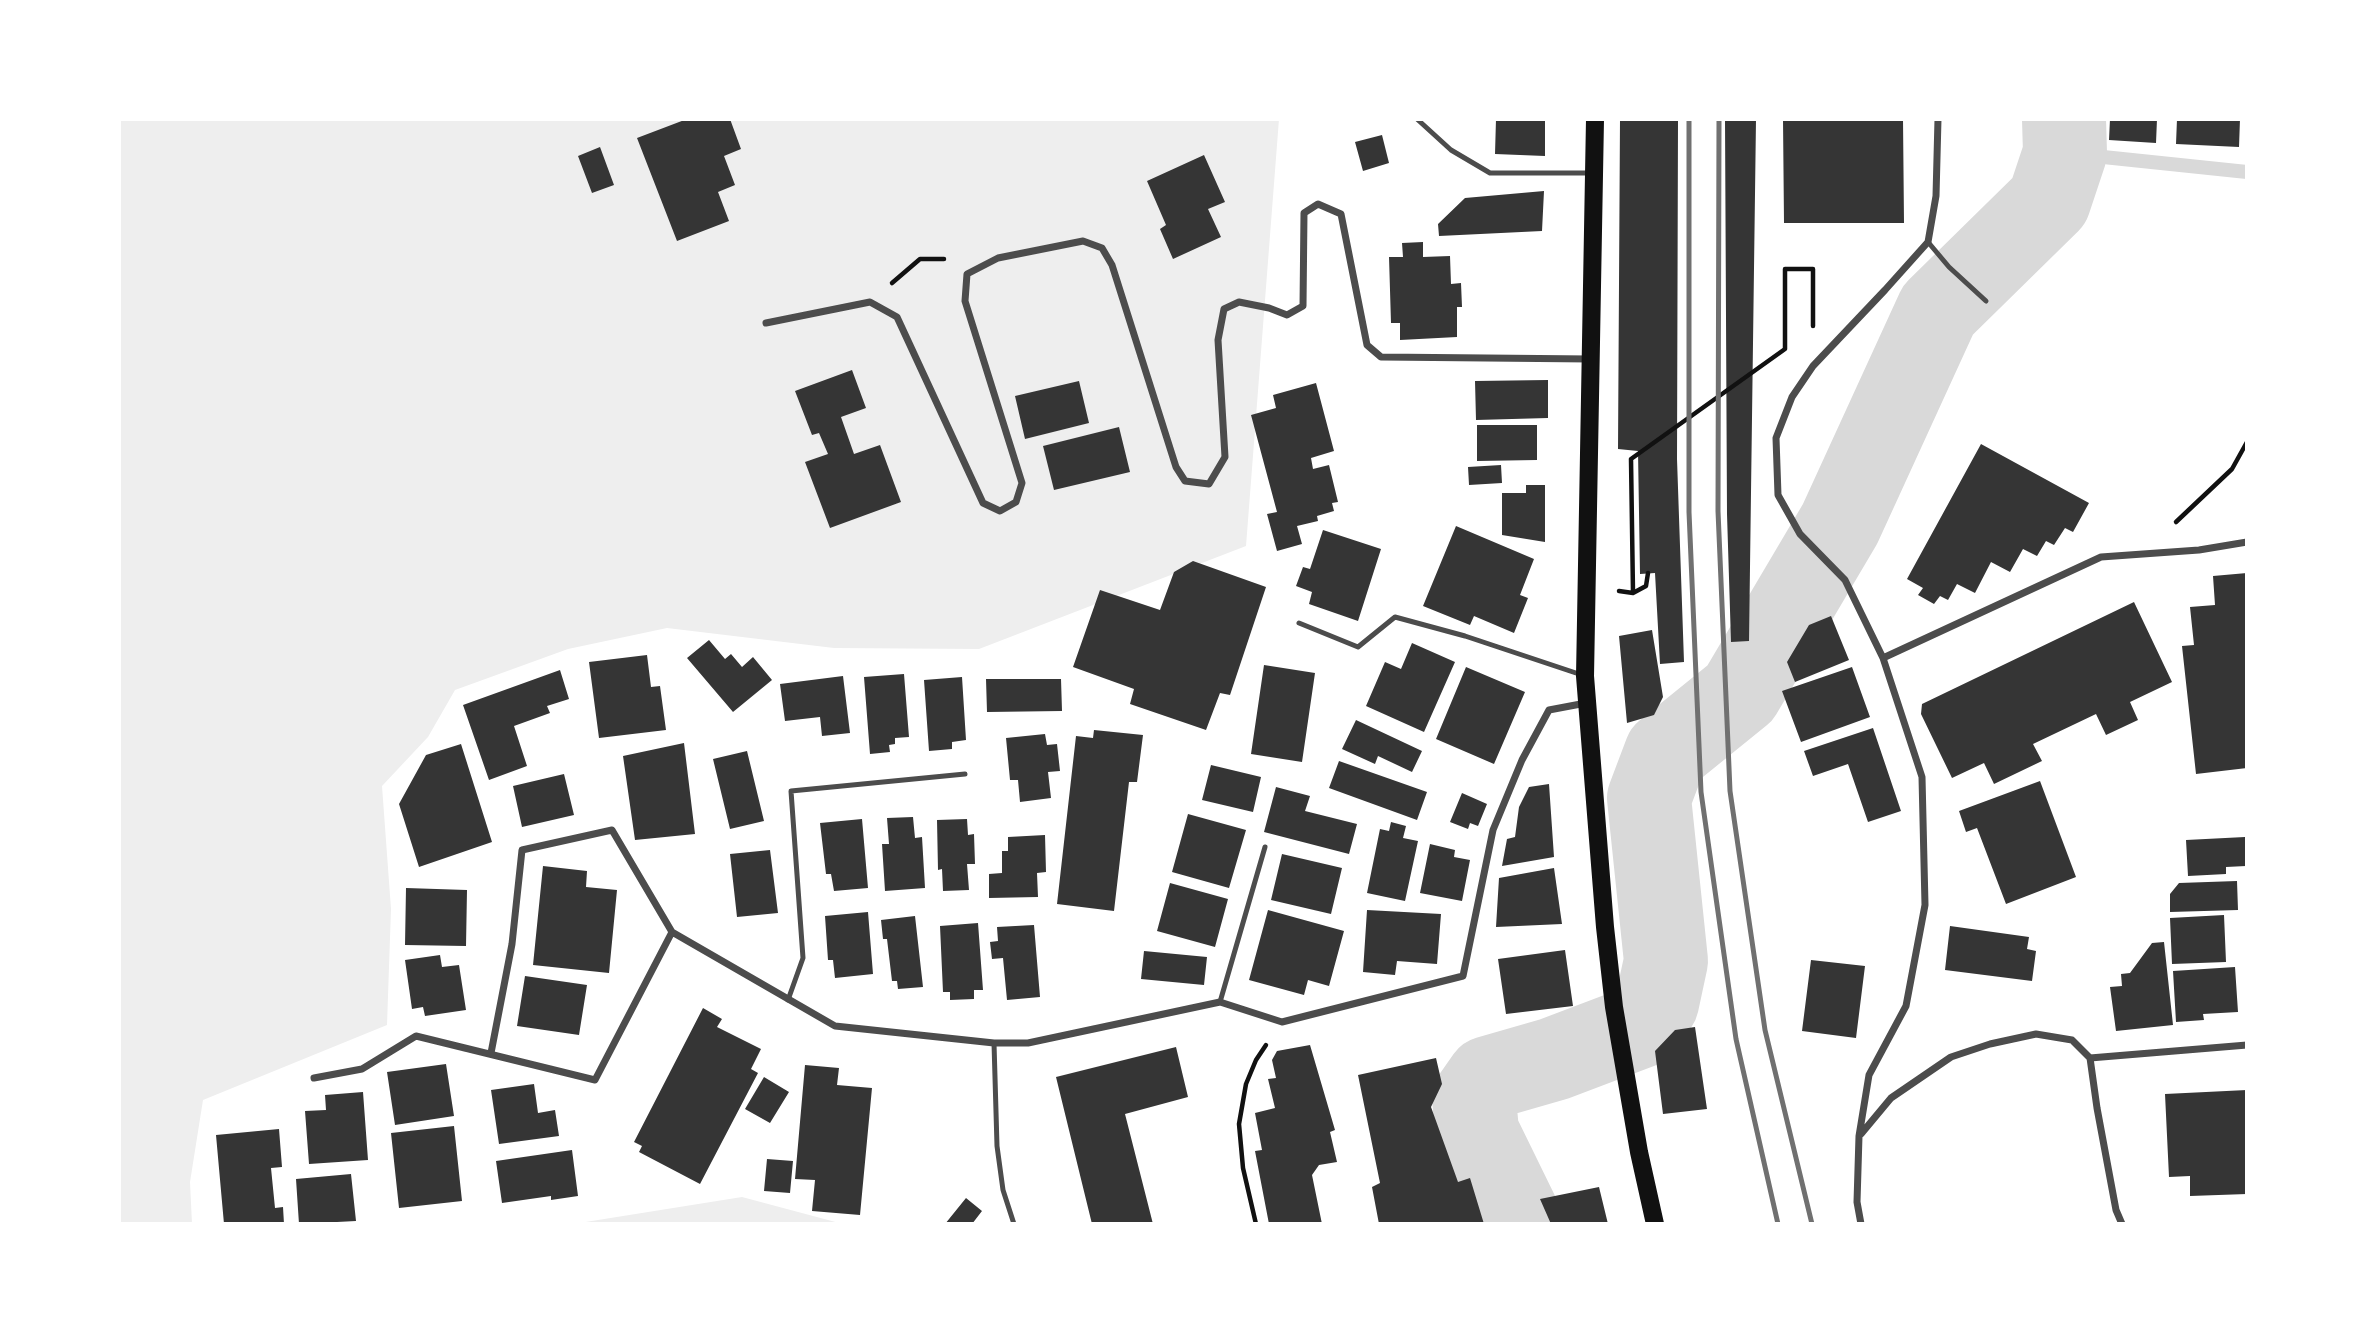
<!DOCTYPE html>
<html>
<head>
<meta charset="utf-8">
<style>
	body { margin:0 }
	#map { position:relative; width:2366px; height:1343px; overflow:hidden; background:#fff; font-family:Cabin,sans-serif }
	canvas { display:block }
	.frame { position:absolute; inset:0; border:121px solid #fff; pointer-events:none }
</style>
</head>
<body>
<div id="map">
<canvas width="2366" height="1343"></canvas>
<div class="frame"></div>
</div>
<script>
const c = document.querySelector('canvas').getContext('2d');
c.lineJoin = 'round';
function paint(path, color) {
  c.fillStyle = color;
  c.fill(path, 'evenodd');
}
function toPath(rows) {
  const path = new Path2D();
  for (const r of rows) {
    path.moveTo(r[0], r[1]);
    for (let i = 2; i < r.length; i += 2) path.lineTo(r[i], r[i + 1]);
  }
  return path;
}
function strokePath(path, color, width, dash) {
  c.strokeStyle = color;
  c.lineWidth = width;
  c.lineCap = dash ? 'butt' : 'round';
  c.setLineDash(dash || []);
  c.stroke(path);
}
paint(toPath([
	[119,119,1279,119,1246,546,979,649,834,648,667,628,568,649,455,690,428,737,382,786,391,909,387,1025,203,1100,190,1182,192,1224,119,1224],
	[742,1197,843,1224,573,1224]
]), '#eee');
strokePath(toPath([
	[2065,153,2247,172]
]), '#d9d9d9', 14);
strokePath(toPath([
	[1522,1224,1477,1132,1474,1098,1488,1078,1554,1059,1641,1026,1657,1003,1666,961,1649,798,1666,753,1740,693,1840,524,1938,310,2049,201,2065,153,2064,119]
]), '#d9d9d9', 84);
paint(toPath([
	[687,119,730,119,741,149,724,156,735,185,718,192,729,221,677,241,637,138],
	[1496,119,1545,119,1545,156,1495,154],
	[1620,119,1678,119,1677,459,1684,662,1660,664,1655,573,1640,574,1638,451,1618,449],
	[1725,119,1756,119,1749,641,1731,642,1727,514],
	[1783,119,1903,119,1904,223,1784,223],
	[2110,119,2157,119,2156,143,2109,140],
	[2177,119,2240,119,2239,147,2176,144],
	[1382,135,1389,163,1363,171,1355,142],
	[600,147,614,185,592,193,578,156],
	[1204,155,1225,202,1208,209,1221,237,1173,259,1160,229,1166,225,1147,181],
	[1544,191,1542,231,1439,236,1438,224,1465,198],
	[1423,242,1423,257,1450,256,1451,284,1461,283,1462,307,1457,307,1457,337,1400,340,1400,323,1391,323,1389,257,1403,257,1402,243],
	[852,370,866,408,841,417,854,454,880,445,901,502,830,528,805,462,828,454,819,433,812,435,795,391],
	[1548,380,1548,418,1476,420,1475,381],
	[1079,381,1089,423,1025,439,1015,396],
	[1316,383,1334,451,1311,458,1313,469,1329,465,1338,502,1332,503,1334,511,1317,516,1318,521,1297,526,1302,544,1277,551,1267,514,1277,512,1251,415,1276,408,1273,395],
	[1477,425,1537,425,1537,460,1477,461],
	[1119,427,1130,472,1054,490,1043,446],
	[1981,444,2089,503,2073,532,2065,528,2054,545,2046,541,2037,556,2023,549,2010,572,1991,562,1975,593,1957,584,1948,600,1940,596,1934,604,1918,595,1923,588,1907,579],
	[1501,465,1502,483,1469,485,1468,467],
	[1526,485,1545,485,1545,542,1502,535,1502,493,1526,493],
	[1456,526,1534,559,1520,595,1528,598,1514,633,1474,616,1470,625,1423,606],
	[1323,530,1381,549,1358,621,1309,604,1312,592,1296,586,1303,567,1310,569],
	[1193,561,1266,587,1230,695,1220,693,1206,730,1130,704,1134,689,1073,667,1100,590,1160,610,1174,572],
	[2247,573,2247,768,2196,774,2182,646,2194,645,2190,607,2215,605,2213,576],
	[2134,602,2172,682,2130,702,2138,720,2106,735,2096,714,2033,744,2042,761,1994,784,1984,763,1952,778,1921,714,1922,704],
	[1831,616,1849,660,1795,682,1787,662,1809,625],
	[1652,630,1663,697,1654,715,1627,723,1619,636],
	[709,640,725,659,731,654,742,667,753,657,772,680,733,712,687,658],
	[1412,643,1455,662,1424,732,1366,706,1385,662,1401,669],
	[647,655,651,687,660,686,666,730,599,738,589,662],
	[1264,665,1315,673,1302,762,1251,754],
	[1466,667,1525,692,1494,764,1436,739],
	[1852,667,1870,717,1801,742,1782,691],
	[560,670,569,699,547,706,550,713,514,726,527,766,489,780,463,705],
	[904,674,909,737,895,738,895,744,889,745,890,752,870,754,864,677],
	[843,676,850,733,822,736,820,717,785,721,780,684],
	[962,677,966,740,952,742,952,749,929,751,924,680],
	[986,679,1061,679,1062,711,987,712],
	[1356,720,1422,751,1412,772,1378,756,1375,764,1342,749],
	[1873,728,1901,811,1868,822,1848,764,1813,776,1804,751],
	[1094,730,1143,735,1137,782,1129,782,1114,911,1057,904,1076,736,1093,738],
	[1045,734,1047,745,1057,744,1060,771,1048,772,1051,798,1020,802,1018,780,1010,780,1006,738],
	[684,743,695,834,635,840,623,756],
	[461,744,492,842,419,867,399,804,426,755],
	[747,751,764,821,730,829,713,759],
	[1339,761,1427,792,1417,820,1329,788],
	[1211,765,1261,777,1253,812,1202,800],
	[564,774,574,815,522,827,513,786],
	[2040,781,2076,877,2006,904,1977,828,1966,832,1959,811],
	[1549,784,1554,857,1502,866,1507,839,1515,837,1519,807,1529,787],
	[1276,787,1310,796,1305,811,1357,824,1349,854,1264,832],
	[1462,793,1487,804,1478,826,1470,823,1468,829,1450,822],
	[1188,814,1246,830,1229,888,1172,872],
	[913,817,915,838,922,837,925,888,885,891,882,844,889,844,887,818],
	[862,819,868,888,834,891,831,874,826,874,820,823],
	[967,819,968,835,974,834,975,864,967,864,969,890,943,891,942,869,938,870,937,820],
	[1391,822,1406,826,1403,838,1418,841,1405,901,1367,893,1380,829,1389,831],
	[1045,835,1046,872,1037,873,1038,897,989,898,989,874,1002,873,1002,851,1008,851,1008,837],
	[2245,837,2246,866,2226,867,2226,874,2188,876,2186,840],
	[1430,844,1455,850,1454,857,1470,860,1462,901,1420,893],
	[770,850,778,913,737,917,730,854],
	[1282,854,1342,868,1331,914,1271,900],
	[543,866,587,871,586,887,617,890,609,973,533,965],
	[1554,868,1562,924,1496,927,1499,878],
	[2237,881,2238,910,2170,912,2170,894,2179,883],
	[1170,883,1228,899,1215,947,1157,931],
	[406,888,467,890,466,946,405,945],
	[1268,910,1344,931,1329,986,1308,980,1304,995,1249,980],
	[1367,910,1441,914,1437,964,1397,961,1395,975,1363,972],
	[868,912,873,974,835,978,833,960,828,960,825,916],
	[2224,915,2226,962,2172,964,2170,918],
	[915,916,923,987,898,989,897,981,892,981,887,939,883,939,881,920],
	[978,923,983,990,974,990,974,999,950,1000,950,992,943,992,940,926],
	[1034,925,1040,997,1007,1000,1003,958,992,959,990,942,998,941,997,927],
	[1950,926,2029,937,2027,949,2036,951,2032,981,1945,970],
	[2164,942,2173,1025,2116,1031,2110,987,2122,986,2121,974,2130,973,2152,943],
	[1565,950,1573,1006,1506,1014,1498,959],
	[1144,951,1207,957,1204,985,1141,979],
	[440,955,442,967,459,965,466,1010,425,1016,423,1007,412,1009,405,960],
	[1811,960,1865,966,1856,1038,1802,1031],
	[2235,967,2238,1012,2203,1014,2204,1020,2176,1022,2173,971],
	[525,976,587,985,579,1035,517,1026],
	[703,1008,722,1019,717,1027,761,1049,751,1069,758,1073,700,1184,639,1152,642,1146,634,1142],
	[1695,1027,1707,1109,1663,1114,1655,1051,1675,1030],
	[1310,1045,1335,1130,1330,1132,1337,1162,1319,1165,1312,1175,1322,1224,1269,1224,1255,1151,1262,1150,1255,1113,1275,1108,1268,1079,1276,1078,1272,1060,1277,1051],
	[1176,1047,1188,1097,1125,1114,1153,1224,1092,1224,1056,1077],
	[1436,1058,1442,1084,1431,1107,1458,1182,1470,1178,1484,1224,1379,1224,1372,1187,1380,1183,1358,1075],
	[446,1064,454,1116,395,1125,387,1072],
	[805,1065,839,1068,837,1085,872,1088,860,1215,812,1211,815,1180,795,1179],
	[764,1077,789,1092,770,1123,745,1109],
	[534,1084,538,1113,555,1110,559,1136,499,1144,491,1090],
	[2247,1090,2247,1194,2190,1196,2190,1176,2169,1177,2165,1094],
	[363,1092,368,1160,309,1164,305,1111,326,1110,325,1095],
	[454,1126,462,1201,399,1208,391,1133],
	[279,1129,282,1167,271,1168,275,1208,283,1207,284,1224,224,1224,216,1135],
	[572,1150,578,1196,551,1200,551,1196,502,1203,496,1161],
	[767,1159,793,1161,790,1193,764,1191],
	[351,1174,356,1221,299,1224,296,1179],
	[1599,1187,1608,1224,1551,1224,1540,1199],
	[966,1198,982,1211,972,1224,945,1224]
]), '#353535');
strokePath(toPath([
	[892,283,920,259,944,259],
	[2176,522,2232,469,2247,442],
	[1619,591,1633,593,1646,586,1648,573],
	[1633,593,1631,459,1785,349,1785,269,1813,269,1813,326],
	[1256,1224,1243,1168,1239,1124,1246,1084,1256,1060,1266,1045]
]), '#111', 4.5);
strokePath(toPath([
	[1417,119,1451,150,1490,173,1590,173],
	[1928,242,1949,267,1986,301],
	[1299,623,1358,647,1395,617,1465,636,1582,675],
	[788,1000,803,958,791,791,965,774],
	[1220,1002,1265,847],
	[994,1043,997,1146,1003,1190,1014,1224]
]), '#4c4c4c', 5);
strokePath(toPath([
	[766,323,870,302,897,317,983,503,1000,511,1016,502,1022,483,965,301,967,274,998,258,1083,241,1102,248,1112,265,1176,467,1185,481,1209,484,1225,457,1218,340,1224,309,1239,302,1269,308,1287,315,1303,306,1304,213,1318,204,1341,214,1367,345,1381,357,1591,359],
	[1883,658,2101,557,2199,550,2247,542],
	[491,1053,512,944,522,850,612,830,672,932],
	[2090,1058,2247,1045],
	[314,1078,362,1069,416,1036,595,1080,672,932,835,1026,994,1043,1028,1043,1220,1002,1282,1022,1463,976,1493,830,1522,760,1549,710,1586,703],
	[1861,1134,1891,1098,1951,1057,1990,1044,2036,1034,2072,1040,2090,1058,2097,1108,2116,1210,2122,1224],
	[1861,1224,1857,1202,1859,1136,1869,1075,1906,1006,1925,905,1922,777,1883,658,1845,580,1800,534,1778,495,1776,438,1792,397,1813,366,1885,290,1928,242,1936,196,1938,119]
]), '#4c4c4c', 7);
strokePath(toPath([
	[1595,119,1585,676,1605,927,1614,1007,1639,1152,1655,1224]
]), '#111', 18);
strokePath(toPath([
	[1689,119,1689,512,1701,792,1736,1039,1778,1224],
	[1719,119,1718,511,1730,791,1765,1030,1812,1224]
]), '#707070', 5);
</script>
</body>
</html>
